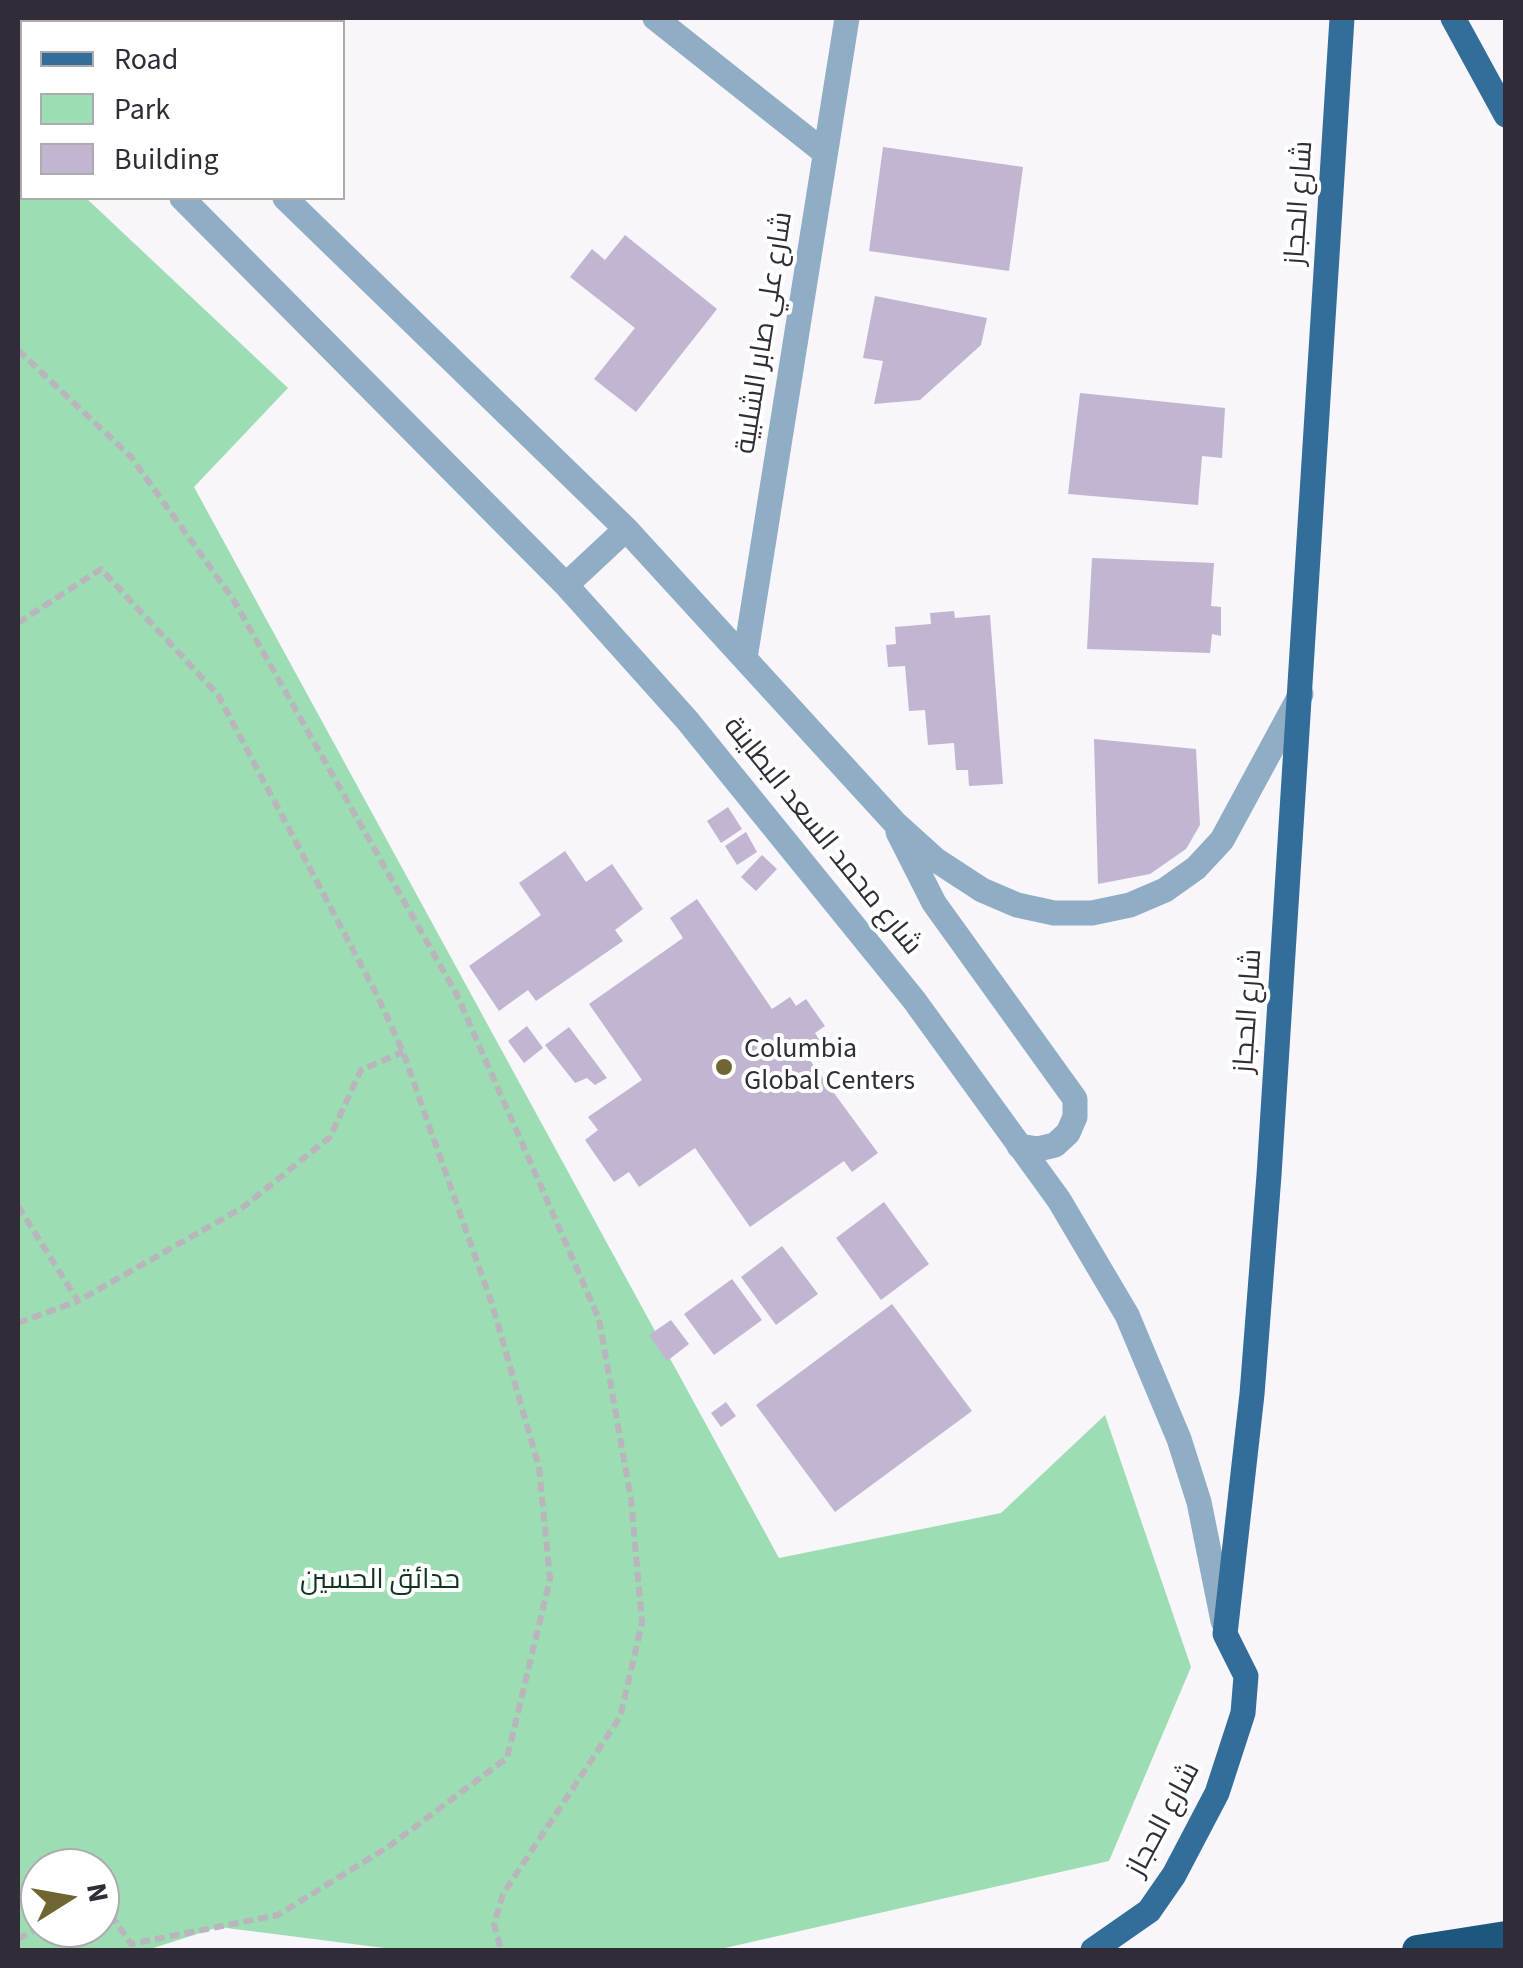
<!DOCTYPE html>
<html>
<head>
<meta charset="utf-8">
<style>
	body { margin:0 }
	#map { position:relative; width:1523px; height:1968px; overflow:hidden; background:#f8f5fb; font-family:"Source Sans 3",sans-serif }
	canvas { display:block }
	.frame { position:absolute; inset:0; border:20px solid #312c37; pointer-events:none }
	.legend { position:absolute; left:20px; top:20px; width:325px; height:180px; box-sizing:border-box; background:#fff; border:2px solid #adabaf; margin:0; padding:12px 18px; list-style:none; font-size:30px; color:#312c37 }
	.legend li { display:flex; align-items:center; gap:20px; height:50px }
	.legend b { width:50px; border:2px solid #adabaf }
	.north { position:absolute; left:20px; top:1848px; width:100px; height:100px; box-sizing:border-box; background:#fff; border:2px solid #adabaf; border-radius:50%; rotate:79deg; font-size:28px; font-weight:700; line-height:40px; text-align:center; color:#312c37 }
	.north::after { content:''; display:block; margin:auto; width:35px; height:45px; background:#6f6632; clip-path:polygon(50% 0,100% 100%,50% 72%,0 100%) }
</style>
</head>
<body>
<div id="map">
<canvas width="1523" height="1968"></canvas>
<div class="frame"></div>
<ul class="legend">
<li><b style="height:12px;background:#326e99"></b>Road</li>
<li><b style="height:28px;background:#9dddb3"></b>Park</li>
<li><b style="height:28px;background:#c1b5d1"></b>Building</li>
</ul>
<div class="north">N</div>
</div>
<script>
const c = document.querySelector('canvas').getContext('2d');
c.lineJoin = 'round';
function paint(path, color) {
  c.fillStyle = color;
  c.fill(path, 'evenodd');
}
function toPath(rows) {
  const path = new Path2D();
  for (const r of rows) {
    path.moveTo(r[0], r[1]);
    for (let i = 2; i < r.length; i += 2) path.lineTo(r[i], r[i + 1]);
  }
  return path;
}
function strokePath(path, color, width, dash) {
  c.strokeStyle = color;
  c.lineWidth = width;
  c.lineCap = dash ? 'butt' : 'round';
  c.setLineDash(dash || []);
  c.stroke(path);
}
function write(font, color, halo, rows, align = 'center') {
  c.font = font + ' "Source Sans 3",Cairo,sans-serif';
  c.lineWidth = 8;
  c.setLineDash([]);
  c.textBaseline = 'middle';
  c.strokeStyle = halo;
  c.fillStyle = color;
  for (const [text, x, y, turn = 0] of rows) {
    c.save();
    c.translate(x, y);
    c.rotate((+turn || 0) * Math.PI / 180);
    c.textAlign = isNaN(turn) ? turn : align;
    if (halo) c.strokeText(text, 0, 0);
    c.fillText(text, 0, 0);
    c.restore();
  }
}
paint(toPath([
	[18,132,22,137,22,198,86,198,288,388,194,487,779,1558,1001,1513,1105,1415,1191,1667,1109,1861,716,1950,400,1950,219,1927,147,1950,18,1950],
	[40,1868,100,1868,100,1928,40,1928]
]), '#9dddb3');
paint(toPath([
	[883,147,1023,167,1009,271,869,251],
	[625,235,717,309,636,412,594,379,635,328,570,277,592,249,605,260],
	[875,296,987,318,981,345,920,400,874,404,883,361,863,358],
	[1080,393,1225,408,1222,458,1202,456,1198,505,1068,494],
	[1092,558,1214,563,1211,606,1221,607,1221,636,1212,634,1210,653,1087,649],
	[954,611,955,618,990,615,1003,784,969,786,968,770,956,770,954,743,928,745,925,710,909,711,905,666,888,667,886,645,896,644,895,627,931,624,930,613],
	[1094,739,1196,749,1200,825,1186,849,1150,874,1098,884],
	[728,807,742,829,721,843,707,821],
	[746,832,757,852,737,865,725,846],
	[565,851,586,882,612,864,643,909,615,930,623,941,536,1001,528,990,499,1011,469,966,541,915,519,883],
	[762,855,777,869,756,891,741,877],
	[697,899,772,1009,790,997,796,1006,806,999,825,1026,815,1033,822,1044,806,1055,878,1153,852,1172,844,1161,750,1227,695,1148,639,1187,629,1172,614,1182,585,1140,598,1130,588,1117,642,1080,589,1004,683,938,670,918],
	[527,1026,543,1048,524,1063,508,1041],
	[569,1027,607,1078,595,1085,587,1078,575,1083,545,1045],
	[884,1202,929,1264,881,1300,836,1238],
	[782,1246,818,1294,776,1325,741,1277],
	[732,1279,762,1320,714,1355,684,1314],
	[892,1304,972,1411,835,1512,756,1405],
	[671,1320,689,1344,667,1361,649,1335],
	[726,1402,736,1416,721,1427,711,1413]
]), '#c1b5d1');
strokePath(toPath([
	[18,350,131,457,233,599,457,995,599,1319,631,1499,642,1623,620,1717,503,1894,494,1924,501,1950],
	[18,623,101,569,218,695,377,995,403,1052,492,1304,539,1467,550,1579,507,1758,388,1847,278,1915,131,1944,100,1899],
	[18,1206,78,1301,242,1208,330,1137,361,1070,403,1052],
	[18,1323,78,1301],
	[18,1939,40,1927]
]), '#b9b5bd', 6, [10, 5]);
strokePath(toPath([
	[98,18,104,22],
	[655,18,824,152],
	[18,42,22,47],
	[182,198,566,585,687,720,914,1000,1059,1200,1127,1315,1179,1439,1199,1502,1223,1621],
	[285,198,626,529,895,823,936,860,982,890,1017,905,1054,913,1092,913,1130,905,1165,890,1196,868,1222,840,1301,694],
	[566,585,626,529],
	[745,658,847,18],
	[898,832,934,903,1075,1099,1075,1117,1068,1133,1055,1145,1038,1149,1019,1146]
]), '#8fadc5', 25);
strokePath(toPath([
	[1453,18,1506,115],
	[1093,1950,1149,1911,1174,1875,1217,1793,1243,1713,1246,1676,1225,1634,1252,1394,1269,1175,1342,18]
]), '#326e99', 25);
strokePath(toPath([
	[1417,1950,1506,1936]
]), '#1e577d', 30);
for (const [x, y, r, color] of [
	[724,1067,10,"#6f6632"]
]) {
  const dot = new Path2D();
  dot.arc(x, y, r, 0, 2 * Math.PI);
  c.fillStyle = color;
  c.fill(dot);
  strokePath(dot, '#fff', 4);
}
write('28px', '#312c37', '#fff', [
	["شارع الحجاز",1301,203,-86],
	["شارع علي صابر الشلبية",766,333,-81],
	["شارع محمد السعد البطاينة",821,837,51],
	["شارع الحجاز",1250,1011,-86],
	["شارع الحجاز",1165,1820,-62]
]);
write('28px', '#312c37', '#fff', [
	["Columbia",744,1051],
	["Global Centers",744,1083]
], 'left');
write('28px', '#123521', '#fff', [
	["حدائق الحسين",380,1582]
]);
</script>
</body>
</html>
